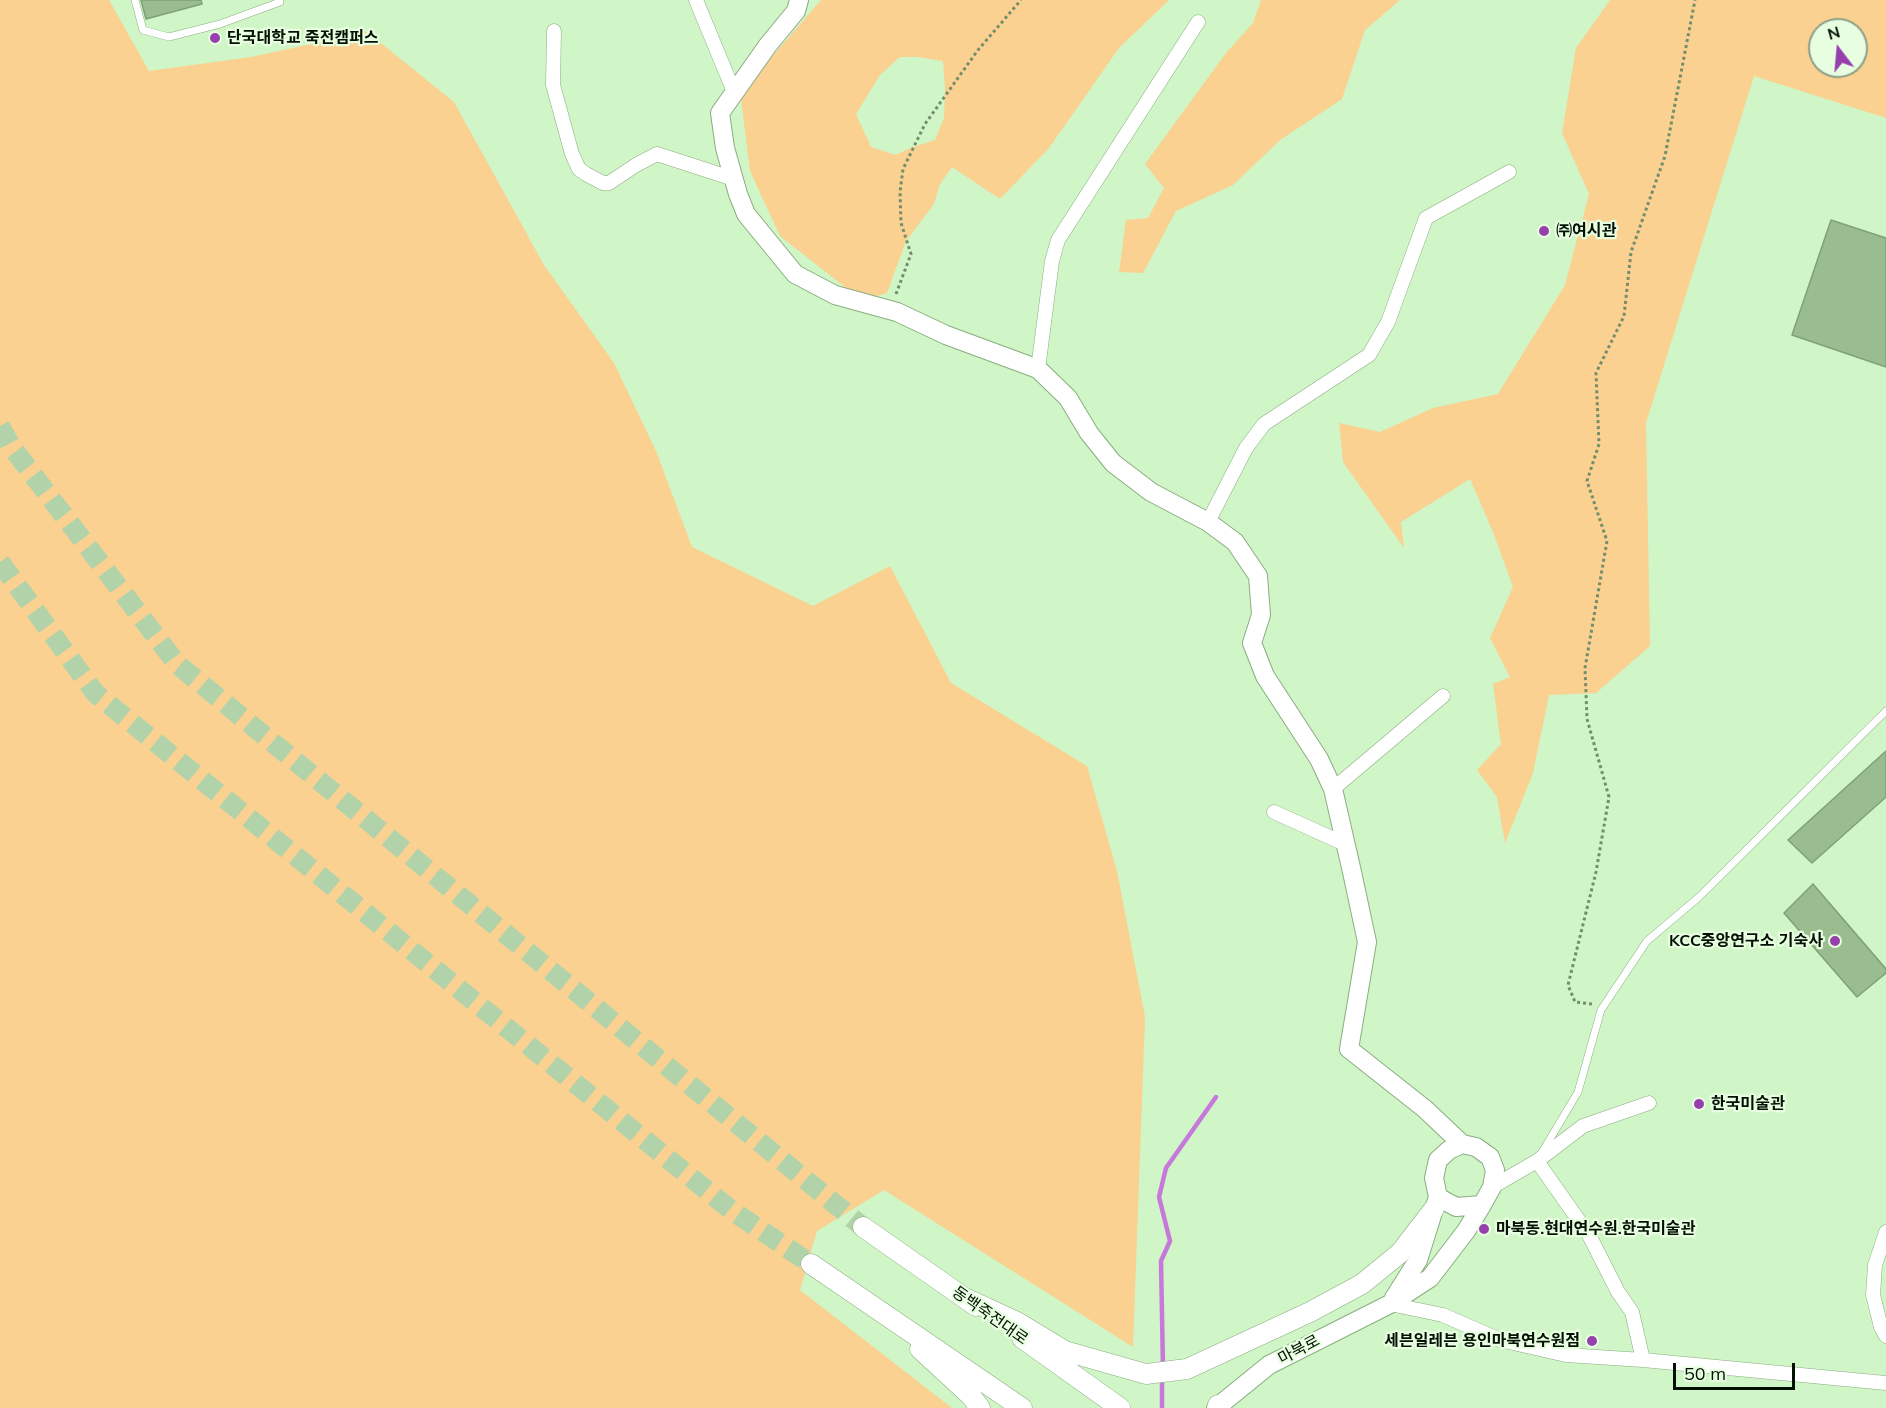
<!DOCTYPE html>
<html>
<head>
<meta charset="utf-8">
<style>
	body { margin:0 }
	#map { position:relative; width:1886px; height:1408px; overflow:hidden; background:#d0f5c6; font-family:Mulish,sans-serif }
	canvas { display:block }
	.north { position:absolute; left:1808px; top:18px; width:60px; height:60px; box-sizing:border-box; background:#e7fee1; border:2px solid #8d9f88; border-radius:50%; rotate:344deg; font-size:16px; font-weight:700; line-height:24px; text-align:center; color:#051103 }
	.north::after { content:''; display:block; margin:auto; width:21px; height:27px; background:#9740ad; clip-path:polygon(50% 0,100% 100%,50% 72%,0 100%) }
	.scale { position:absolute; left:1673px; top:1363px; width:122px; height:27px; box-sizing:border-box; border:3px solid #051103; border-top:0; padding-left:8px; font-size:18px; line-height:21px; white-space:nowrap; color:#051103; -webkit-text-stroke:4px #e7fee1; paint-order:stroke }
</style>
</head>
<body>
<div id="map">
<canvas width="1886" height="1408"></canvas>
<div class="north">N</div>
<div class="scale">50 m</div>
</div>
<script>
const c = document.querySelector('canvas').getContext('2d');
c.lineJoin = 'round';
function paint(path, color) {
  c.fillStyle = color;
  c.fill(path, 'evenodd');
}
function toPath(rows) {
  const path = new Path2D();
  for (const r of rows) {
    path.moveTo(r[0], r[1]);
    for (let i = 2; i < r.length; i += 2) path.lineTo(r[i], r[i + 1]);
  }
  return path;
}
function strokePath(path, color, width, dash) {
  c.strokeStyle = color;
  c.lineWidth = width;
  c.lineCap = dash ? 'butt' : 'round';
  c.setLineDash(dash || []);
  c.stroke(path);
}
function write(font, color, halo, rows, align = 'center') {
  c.font = font + ' Mulish,"Noto Sans KR",sans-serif';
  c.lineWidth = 4.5;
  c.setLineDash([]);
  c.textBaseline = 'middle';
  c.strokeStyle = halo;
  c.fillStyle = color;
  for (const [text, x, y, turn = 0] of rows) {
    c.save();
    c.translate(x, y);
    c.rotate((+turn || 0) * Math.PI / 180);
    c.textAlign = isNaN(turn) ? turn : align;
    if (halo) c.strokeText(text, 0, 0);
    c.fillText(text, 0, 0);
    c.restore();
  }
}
paint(toPath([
	[0,0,109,0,149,71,251,57,367,32,454,102,544,265,614,363,656,451,692,547,813,606,890,566,951,683,1087,766,1117,871,1145,1017,1133,1347,884,1190,817,1231,800,1290,952,1408,0,1408],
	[821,0,1169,0,1119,48,1049,148,1000,199,952,167,940,184,934,204,906,241,887,293,873,297,846,288,780,236,750,171,741,99,763,67],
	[900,57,917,57,943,61,945,88,944,118,935,140,910,148,896,155,871,147,856,114,880,75],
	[1261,0,1400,0,1365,30,1342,99,1280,140,1233,185,1176,211,1143,273,1119,272,1126,220,1148,218,1164,188,1145,164,1226,53,1253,23],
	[1610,0,1886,0,1886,118,1754,76,1646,423,1650,646,1596,693,1549,695,1533,773,1505,843,1497,797,1477,770,1501,744,1493,684,1510,677,1490,638,1513,587,1493,532,1470,479,1401,522,1404,548,1343,462,1339,423,1380,432,1433,408,1498,394,1565,285,1589,194,1562,133,1576,48],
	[1820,30,1856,30,1856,66,1820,66]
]), '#fad190');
strokePath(toPath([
	[1163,1368,1161,1261,1170,1241,1159,1197,1166,1168,1216,1097],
	[1162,1408,1162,1376]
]), '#c678db', 4.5);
const building = toPath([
	[141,0,201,0,202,4,146,19,141,0],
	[1831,220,1886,238,1886,367,1792,335,1831,220],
	[1886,751,1886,797,1812,863,1788,840,1886,751],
	[1813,884,1886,969,1886,973,1857,997,1784,913,1813,884]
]);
paint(building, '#9abd90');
strokePath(building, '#7fa175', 1.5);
strokePath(toPath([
	[0,426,11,446,177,664,863,1227],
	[0,562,95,693,731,1210,811,1264]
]), '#b2d3a9', 20, [20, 10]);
const service = toPath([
	[135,0,143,30,169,37,220,24,280,2,279,0],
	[1541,1154,1578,1092,1601,1010,1647,941,1699,897,1886,711]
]);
const minor = toPath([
	[696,0,734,92],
	[554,31,553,85,572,154,579,169,586,174,603,183,609,183,636,165,657,154,734,179],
	[1038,369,1052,261,1058,240,1198,22],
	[1208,522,1246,448,1264,424,1369,355,1388,322,1426,218,1509,172],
	[1333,789,1443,696],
	[1274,812,1345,844],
	[1537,1161,1589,1235,1618,1292,1632,1312,1643,1360],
	[1492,1187,1537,1161,1583,1126,1649,1103],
	[1886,1232,1875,1265,1873,1295,1881,1327,1886,1336],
	[1390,1304,1443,1315,1500,1340,1566,1355,1643,1360,1886,1383]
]);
const tertiary = toPath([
	[799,0,796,11,768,45,720,113,725,148,738,194,746,214,795,274,835,295,897,312,946,335,1038,369,1068,398,1089,433,1113,463,1151,492,1208,522,1235,542,1258,576,1261,615,1252,643,1265,676,1319,759,1333,789,1352,872,1367,942,1349,1049,1425,1109,1462,1144],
	[1394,1298,1418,1260,1434,1209,1438,1197,1434,1178,1438,1160,1449,1150,1462,1144,1476,1147,1490,1157,1495,1170,1492,1187,1482,1205,1456,1207,1438,1197],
	[1216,1408,1269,1365,1390,1304,1430,1278,1466,1231,1482,1205]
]);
const secondary = toPath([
	[863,1227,976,1306],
	[811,1264,1022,1408],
	[965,1298,1017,1322,1065,1351,1146,1374,1187,1369,1310,1312,1362,1284,1400,1253,1434,1209],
	[1022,1338,1120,1408],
	[920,1349,971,1396,980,1408],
	[1218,1405,1219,1408]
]);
strokePath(service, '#8aad81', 8);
strokePath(minor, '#8aad81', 15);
strokePath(tertiary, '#8aad81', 20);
strokePath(secondary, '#8aad81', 21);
strokePath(toPath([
	[896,294,911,254,901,223,900,192,903,169,925,124,978,50,1021,0],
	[1592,1004,1575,1002,1568,985,1596,872,1609,797,1587,719,1585,668,1607,541,1587,481,1599,444,1596,373,1624,316,1631,252,1665,156,1695,0]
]), '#748d6d', 3, [3, 3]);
strokePath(service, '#fff', 7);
strokePath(minor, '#fff', 14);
strokePath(tertiary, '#fff', 18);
strokePath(secondary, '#fff', 20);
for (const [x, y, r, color] of [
	[215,38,6,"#9740ad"],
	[1544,231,6,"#9740ad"],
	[1835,941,6,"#9740ad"],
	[1699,1104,6,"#9740ad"],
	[1484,1229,6,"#9740ad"],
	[1592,1341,6,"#9740ad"]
]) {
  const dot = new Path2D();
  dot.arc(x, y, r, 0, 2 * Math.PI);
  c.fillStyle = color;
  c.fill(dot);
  strokePath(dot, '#e7fee1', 2);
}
write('bold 16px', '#051103', '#e7fee1', [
	["단국대학교 죽전캠퍼스",227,38],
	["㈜여시관",1556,231],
	["KCC중앙연구소 기숙사",1823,941,"right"],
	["한국미술관",1711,1104],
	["마북동.현대연수원.한국미술관",1496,1229],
	["세븐일레븐 용인마북연수원점",1580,1341,"right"]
], 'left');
write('16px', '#051103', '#e7fee1', [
	["동백죽전대로",990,1316,35],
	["마북로",1299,1350,-28]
]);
</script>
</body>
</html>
